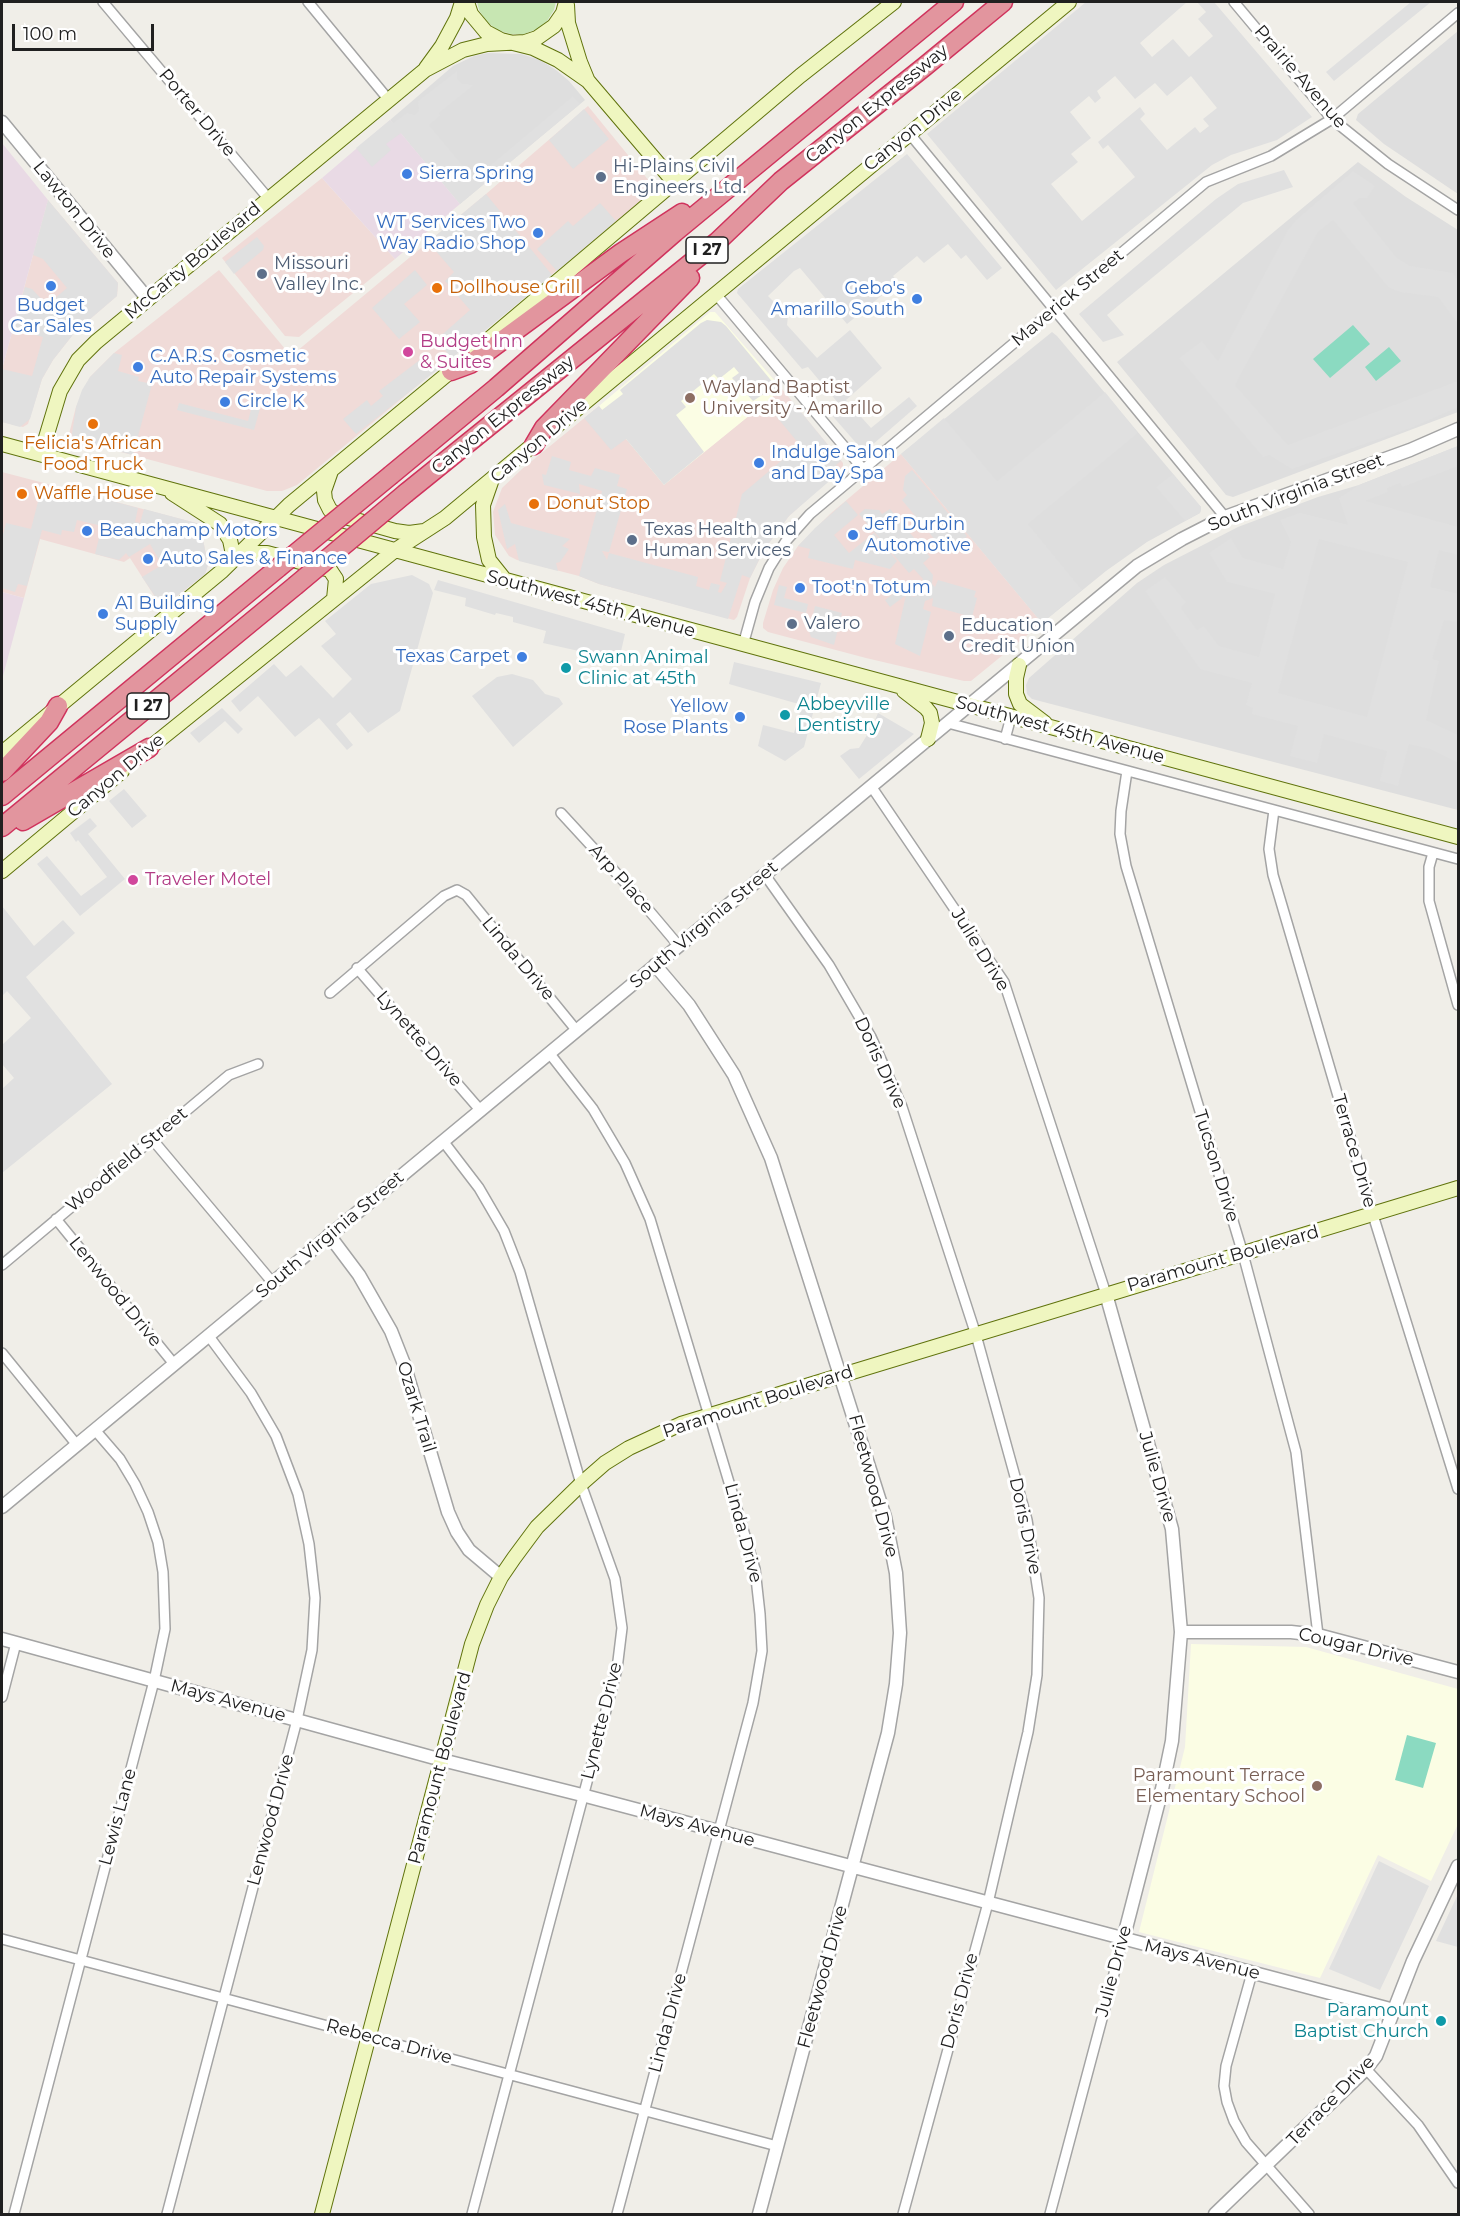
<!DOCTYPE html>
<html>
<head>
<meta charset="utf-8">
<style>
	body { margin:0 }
	#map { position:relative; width:1460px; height:2216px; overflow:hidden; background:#f0eee8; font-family:Montserrat,sans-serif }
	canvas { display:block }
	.frame { position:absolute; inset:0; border:3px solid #202020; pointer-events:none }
	.scale { position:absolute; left:12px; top:24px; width:142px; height:27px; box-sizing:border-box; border:3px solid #202020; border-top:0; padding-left:8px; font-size:18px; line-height:21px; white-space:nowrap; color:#202020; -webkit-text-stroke:4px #fff; paint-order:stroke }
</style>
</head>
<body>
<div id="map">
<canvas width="1460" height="2216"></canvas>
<div class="frame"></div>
<div class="scale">100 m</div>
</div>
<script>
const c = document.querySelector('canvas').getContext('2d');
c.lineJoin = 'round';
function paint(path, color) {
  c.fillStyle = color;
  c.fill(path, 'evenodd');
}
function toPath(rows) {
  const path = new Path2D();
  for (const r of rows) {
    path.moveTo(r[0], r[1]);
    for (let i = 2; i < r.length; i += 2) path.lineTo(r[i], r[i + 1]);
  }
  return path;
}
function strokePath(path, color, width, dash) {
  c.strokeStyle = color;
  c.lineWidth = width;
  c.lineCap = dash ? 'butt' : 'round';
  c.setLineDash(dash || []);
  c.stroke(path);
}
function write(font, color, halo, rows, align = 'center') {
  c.font = font + ' Montserrat,sans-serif';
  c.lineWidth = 6;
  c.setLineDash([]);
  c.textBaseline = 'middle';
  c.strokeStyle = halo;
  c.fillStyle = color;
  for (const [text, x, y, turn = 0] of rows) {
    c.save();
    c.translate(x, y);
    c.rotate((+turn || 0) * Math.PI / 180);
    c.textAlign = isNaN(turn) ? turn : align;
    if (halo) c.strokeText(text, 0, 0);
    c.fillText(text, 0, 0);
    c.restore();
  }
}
paint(toPath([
	[1458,31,1458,194,1384,144,1356,120,1358,114],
	[488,53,521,54,540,60,556,70,569,81,585,100,460,204,390,120,453,66,474,56],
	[1358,162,1406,197,1458,230,1458,412,1233,497,1226,495,1117,362],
	[1052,332,1057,336,1201,507,1201,510,1200,513,1147,542,1106,571,1042,623,901,454],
	[1458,446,1458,810,1032,699,1027,694,1026,685,1029,678,1137,583,1164,565,1238,527,1318,497,1359,485]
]), '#dedede');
paint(toPath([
	[588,106,654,187,653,191,297,485,282,491,267,491,72,439,69,434,76,407,90,377,114,353,219,270,291,356,486,194],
	[322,178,395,259,299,337,285,336,222,258],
	[48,200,118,283,117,296,75,332,53,360,42,379,28,424,23,427,2,422,2,369],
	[782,389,843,463,843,467,789,516,777,532,764,550,750,578,737,617,734,620,599,584,579,576,517,560,509,556,495,535,493,512,502,488,522,469,599,406,664,484],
	[901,454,1042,623,971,681,964,681,866,658,768,632,763,628,763,623,773,590,783,568,798,546,830,514],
	[2,472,200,524,208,565,205,574,162,608,130,558,124,562,40,539,24,598,2,592]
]), '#f0dbd8');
paint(toPath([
	[390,120,460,204,395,259,322,178],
	[2,143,48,200,2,369],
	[2,592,24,598,3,676,2,675]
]), '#e9dae5');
paint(toPath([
	[710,312,715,312,782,389,664,485,599,406],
	[1191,1644,1306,1647,1458,1689,1458,1824,1431,1881,1378,1855,1320,1978,1139,1932,1185,1747]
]), '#fbfde4');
paint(toPath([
	[477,2,556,2,554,10,547,21,537,29,524,34,511,34,497,30,486,21,479,10]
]), '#c7e6b2');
paint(toPath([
	[1353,325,1370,344,1330,378,1313,359],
	[1389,347,1401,361,1376,381,1365,367],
	[1407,1735,1436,1743,1423,1788,1395,1780]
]), '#8bdac1');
paint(toPath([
	[1086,2,1187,2,1140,43,1152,57,1173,39,1189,57,1213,36,1198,19,1206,12,1197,2,1214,2,1312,117,1277,140,1231,155,1212,165,1056,290,927,134],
	[1115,76,1135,99,1155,83,1167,96,1191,76,1217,108,1203,119,1209,126,1200,133,1195,127,1167,150,1140,119,1145,114,1140,107,1098,142,1103,149,1108,145,1135,177,1082,221,1051,184,1078,162,1071,154,1091,138,1070,112,1089,96,1095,103,1101,98,1097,91],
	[1411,2,1431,2,1334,81,1326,72],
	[457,71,457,79,463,84,474,85,439,113,440,116,429,125,474,179,573,96,580,104,460,204,401,133,386,144,391,150,372,167,356,148,390,120,393,123,407,113,414,115,419,111,418,101],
	[584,109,609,139,573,169,549,140],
	[907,154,1002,268,987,280,966,255,961,259,948,244,924,263,917,256,893,276,898,282,847,324,800,268,794,271,768,296,788,316,787,325,817,358,850,330,882,368,846,400,871,428,909,397,917,406,864,452,829,412,839,404,808,367,802,369,737,293,738,289],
	[1284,170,1293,187,1243,203,1107,315,1124,335,1103,342,1079,314,1216,199,1238,184],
	[1353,171,1375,186,1367,198,1360,198,1353,203,1397,258,1410,266,1453,273,1458,280,1458,324,1438,297,1400,292,1388,287,1333,220,1318,232,1235,385,1288,445,1458,381,1458,407,1413,427,1292,469,1269,455,1263,457,1179,358,1202,341,1218,361,1288,230,1296,220],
	[486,194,552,275,452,358,436,340,470,310,445,281,454,272,428,242],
	[48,200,118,283,117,296,75,332,53,360,42,379,30,419,20,427,2,422,2,369,32,376,43,337,13,329,25,287,32,289,47,305,67,288,43,259,33,255],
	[600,203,616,221,557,271,537,249,568,221,573,226],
	[257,237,264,246,263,250,234,274,225,262],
	[415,270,427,285,404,304,420,322,399,339,372,308],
	[707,320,721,322,726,326,779,390,772,394,762,395,753,401,732,378,739,373,734,367,719,379,714,374,681,401,686,407,676,415,704,452,664,485,626,439,611,450,584,418,599,406,602,410,623,394,620,390,701,323],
	[114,353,122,355,118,371,139,377,138,381,152,384,133,455,74,440,72,434,76,407,82,390,90,377],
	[425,356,437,370,356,434,343,419,367,400,371,406,383,396,379,391],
	[1105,392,1138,433,1028,524,1082,590,1042,623,901,454,944,418,997,481],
	[792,401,841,461,836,465,841,471,789,516,764,550,750,578,742,575,728,619,599,584,579,576,602,491,579,484,580,494,544,485,542,474,546,475,552,456,571,462,569,470,591,476,595,468,620,475,617,486,627,489,609,552,602,551,607,560,609,553,698,577,696,586,709,590,711,583,720,585,718,592,721,593,727,583,720,581,742,494,800,445,775,415],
	[253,402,261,405,254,430,177,410,179,403,248,421],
	[1458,446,1458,464,1456,467,1402,487,1400,483,1387,488,1388,492,1365,501,1458,527,1458,555,1439,550,1430,587,1458,594,1458,622,1444,620,1432,659,1439,661,1426,720,1458,735,1458,763,1430,749,1409,744,1398,786,1380,781,1387,751,1324,734,1317,763,1290,756,1298,726,1252,714,1253,708,1246,705,1252,683,1200,669,1145,591,1165,577,1186,602,1181,608,1197,630,1204,626,1219,646,1259,657,1275,594,1227,582,1209,553,1231,538,1243,558,1283,569,1291,542,1280,520,1300,513,1348,525,1339,498,1359,485],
	[1319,539,1408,562,1367,717,1278,693],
	[912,470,967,536,954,551,951,549,946,553,902,500,907,495,903,490,905,476],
	[1173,474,1201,507,1200,513,1185,521,1156,487],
	[53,485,138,508,135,522,140,523,144,509,200,524,208,565,205,574,173,599,169,595,159,602,142,577,162,565,150,544,129,557,126,553,119,560,95,554,102,526,77,520,74,532,62,530,61,535,42,530,27,586,18,584,15,592,2,588,2,538,6,523,31,529,41,490,51,493],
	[846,501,858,515,834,535,849,553,874,533,897,561,890,569,855,560,853,569,808,558,810,549,798,546,815,528],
	[505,504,511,523,570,539,562,546,569,549,560,562,556,563,558,571,519,561,515,544,507,549,498,510],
	[865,509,879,510,882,514,890,509,930,557,923,563,933,575,932,584,935,587,938,580,976,591,974,597,977,598,972,617,932,606,933,598,925,601,923,609,931,612,920,656,895,644,906,595,890,607,885,600,907,583,913,590,906,595,915,597,923,579,914,569,909,573,859,514],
	[412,575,429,584,433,593,400,711,368,733,350,712,336,724,353,745,347,750,319,718,295,737,258,696,240,712,231,701,274,664,286,677,301,665,333,698,352,679,321,646,336,634,325,621,371,584],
	[438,580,625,634,619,660,543,643,546,631,513,622,513,617,496,613,495,615,465,606,466,598,434,590],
	[779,585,787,587,784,598,808,604,806,613,774,605],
	[815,606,842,613,834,645,811,637,809,631],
	[734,662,821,683,804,747,785,761,758,746,763,725,794,733,802,705,729,684],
	[512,674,533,680,545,694,559,698,563,704,513,747,472,696,497,677],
	[222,708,243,729,238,734,225,721,199,743,190,733],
	[878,713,914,734,859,779,840,756,850,749,859,748,872,727],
	[124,789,147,816,132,828,109,801],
	[90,818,97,826,88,834,125,879,80,916,37,864,47,856,81,896,107,877,78,840,76,842,70,833],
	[2,906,34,946,63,920,75,933,26,977,112,1084,2,1173,2,1089,14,1078,2,1064,2,1045,31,1018,7,991,2,996],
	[1379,1861,1429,1886,1380,1990,1329,1969],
	[1458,1894,1458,1947,1436,1941]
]), '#e0e0e0');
const minor = toPath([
	[103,2,268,198],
	[308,2,388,99],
	[1234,2,1332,119,1388,164,1458,210],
	[909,133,1225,517],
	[715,293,863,469],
	[743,645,755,602,769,568,786,541,810,514,1206,182,1271,156,1332,119,1458,13],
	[948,723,1458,859],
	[1005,739,1011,717],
	[1127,771,1121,811,1120,834,1126,866,1243,1254,1296,1452,1318,1635],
	[871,786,1004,982,1106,1294],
	[1274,810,1269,849,1273,875,1373,1215,1458,1489],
	[561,813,630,888,679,946],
	[1433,853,1429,867,1429,901,1458,1005],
	[765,875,829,965,871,1037,902,1107,976,1335,1027,1520,1039,1598,1037,1675,1028,1732,988,1903,903,2214],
	[357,968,481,1111],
	[330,993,444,896,457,890,466,895,577,1031],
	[550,1054,593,1109,625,1163,650,1219,755,1569,760,1614,762,1651,753,1703,617,2214],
	[152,1139,273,1283],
	[443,1141,479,1188,504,1231,520,1272,581,1484,615,1579,622,1628,617,1669,472,2214],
	[56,1219,174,1364],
	[2,1265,229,1075,258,1064],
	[2,1353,77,1445],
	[2,1697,16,1643],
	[2,1939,777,2146],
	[1252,1973,1226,2066,1224,2086,1227,2102,1234,2121,1246,2142,1309,2214],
	[1366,2069,1418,2125,1458,2183],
	[14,2214,154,1681,165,1629,163,1572,158,1542,148,1512,135,1484,120,1459,95,1430],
	[167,2214,297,1720,312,1650,315,1598,309,1544,298,1494,276,1436,251,1393,208,1335],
	[1050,2214,1123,1940]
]);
const tertiary = toPath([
	[2,122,147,298],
	[655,965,689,1005,734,1075,771,1158,885,1517,896,1573,900,1633,896,1684,888,1733,759,2214],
	[329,1235,359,1275,391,1331,404,1364,448,1512,457,1532,469,1550,501,1577],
	[1106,1294,1172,1529,1181,1632,1172,1741,1162,1789,1123,1940],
	[2,1507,1137,566,1182,539,1225,517,1410,450,1458,429],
	[1181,1632,1291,1632,1318,1635,1458,1672],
	[2,1639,442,1760,582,1795,1394,2010],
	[1215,2214,1366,2069,1376,2056,1413,1961,1458,1866]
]);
const secondary = toPath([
	[467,2,471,14,486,32,501,40,533,48,558,60,588,81,674,182],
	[567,5,568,23,580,62,587,79],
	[426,68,442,46,457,18,462,2],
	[476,350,800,76,894,2],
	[555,427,1069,2],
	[2,444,1458,837],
	[41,454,60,391,78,360,96,342,425,70,463,50,487,44,525,42,537,38,554,26,563,13,566,2],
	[331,471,324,491,325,500,330,510,338,515,395,531,409,533,424,531],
	[491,482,483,505,484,537,489,560,505,580],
	[172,493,220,524,230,540,234,559,252,553,267,553,330,570,336,579,334,599],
	[1019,665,1016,678,1016,694,1020,704,1045,723],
	[904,691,926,708,930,713,932,723,928,739],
	[2,753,222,571,289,505,457,366],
	[142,754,394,551,445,518,540,439],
	[2,871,122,771],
	[322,2214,472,1644,487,1605,501,1577,514,1558,537,1527,581,1484,605,1463,629,1448,681,1424,1458,1188]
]);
const motorway = toPath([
	[451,371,470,364,621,253,682,213],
	[534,445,544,428,690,278],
	[391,475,496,388,675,232,954,2],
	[406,493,717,242,781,181,924,67,1003,2],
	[2,772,49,722,58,706],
	[2,796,278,568],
	[23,821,149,748],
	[2,827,295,586]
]);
strokePath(minor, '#a4a4a4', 12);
strokePath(tertiary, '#a4a4a4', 15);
strokePath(secondary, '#60730c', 16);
strokePath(motorway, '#d0335d', 21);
strokePath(minor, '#fff', 9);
strokePath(tertiary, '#fff', 12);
strokePath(secondary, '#eff6c0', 14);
strokePath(motorway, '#e2959e', 18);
const motorwayBridge = toPath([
	[278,568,391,475],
	[295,586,406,493]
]);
strokePath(motorwayBridge, '#d0335d', 21, []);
strokePath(motorwayBridge, '#e2959e', 18);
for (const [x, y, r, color] of [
	[407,174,6,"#3f7fe0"],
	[601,177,6,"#5c6f8a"],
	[538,233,6,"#3f7fe0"],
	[262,274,6,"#5c6f8a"],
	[51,286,6,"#3f7fe0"],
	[437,288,6,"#e8710a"],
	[917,299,6,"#3f7fe0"],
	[408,352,6,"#d1479c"],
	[138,367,6,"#3f7fe0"],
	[690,398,6,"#8d6e63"],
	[225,402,6,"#3f7fe0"],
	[93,424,6,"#e8710a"],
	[759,463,6,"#3f7fe0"],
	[22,494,6,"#e8710a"],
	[534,504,6,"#e8710a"],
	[87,531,6,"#3f7fe0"],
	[853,535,6,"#3f7fe0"],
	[632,540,6,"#5c6f8a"],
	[148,559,6,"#3f7fe0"],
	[800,588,6,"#3f7fe0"],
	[103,614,6,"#3f7fe0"],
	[792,624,6,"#5c6f8a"],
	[949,636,6,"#5c6f8a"],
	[522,657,6,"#3f7fe0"],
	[566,668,6,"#0f9aa8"],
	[785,715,6,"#0f9aa8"],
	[740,717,6,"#3f7fe0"],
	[133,880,6,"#d1479c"],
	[1317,1786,6,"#8d6e63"],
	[1441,2021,6,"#0f9aa8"]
]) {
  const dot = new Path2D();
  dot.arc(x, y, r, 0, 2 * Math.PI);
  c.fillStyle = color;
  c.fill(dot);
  strokePath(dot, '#fff', 2);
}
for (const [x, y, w] of [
	[707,250,42],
	[148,706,42]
]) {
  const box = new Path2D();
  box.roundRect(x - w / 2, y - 13, w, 26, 4.5);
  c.fillStyle = '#fff';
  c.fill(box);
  strokePath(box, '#202020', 1.5);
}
write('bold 16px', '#202020', null, [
	["I 27",707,250],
	["I 27",148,706]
]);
write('18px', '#202020', '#fff', [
	["Prairie Avenue",1300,77,49],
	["Canyon Expressway",877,104,-39],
	["Porter Drive",197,113,50],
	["Canyon Drive",913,130,-39],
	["Lawton Drive",74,210,51],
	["McCarty Boulevard",193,261,-40],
	["Maverick Street",1068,298,-40],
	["Canyon Expressway",503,415,-39],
	["Canyon Drive",539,441,-40],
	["South Virginia Street",1296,493,-21],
	["Southwest 45th Avenue",591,604,15],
	["Southwest 45th Avenue",1060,730,15],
	["Canyon Drive",116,776,-40],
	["Arp Place",621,879,48],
	["South Virginia Street",704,925,-40],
	["Julie Drive",980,950,58],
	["Linda Drive",518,959,50],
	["Lynette Drive",419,1039,49],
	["Doris Drive",880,1063,65],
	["Terrace Drive",1354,1151,74],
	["Woodfield Street",127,1160,-40],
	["Tucson Drive",1216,1166,73],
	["South Virginia Street",330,1235,-40],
	["Paramount Boulevard",1223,1259,-16],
	["Lenwood Drive",115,1292,51],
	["Paramount Boulevard",758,1402,-18],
	["Ozark Trail",416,1407,73],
	["Julie Drive",1157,1477,74],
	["Fleetwood Drive",873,1486,75],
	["Doris Drive",1025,1526,78],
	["Linda Drive",743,1533,75],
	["Cougar Drive",1356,1647,13],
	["Mays Avenue",228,1701,15],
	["Lynette Drive",602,1721,-76],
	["Paramount Boulevard",440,1768,-75],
	["Lewis Lane",118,1817,-75],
	["Lenwood Drive",271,1820,-75],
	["Mays Avenue",697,1826,15],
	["Mays Avenue",1202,1960,14],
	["Julie Drive",1114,1971,-75],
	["Fleetwood Drive",823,1977,-75],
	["Doris Drive",960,2001,-75],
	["Linda Drive",668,2023,-75],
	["Rebecca Drive",389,2042,15],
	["Terrace Drive",1331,2101,-46]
]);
write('18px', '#4e5e75', '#fff', [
	["Hi-Plains Civil",613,167],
	["Engineers, Ltd.",613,188],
	["Missouri",274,264],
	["Valley Inc.",274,285],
	["Texas Health and",644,530],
	["Human Services",644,551],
	["Valero",804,624],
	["Education",961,626],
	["Credit Union",961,647]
], 'left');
write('18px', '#366cbe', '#fff', [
	["Sierra Spring",419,174],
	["WT Services Two",526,223,"right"],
	["Way Radio Shop",526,244,"right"],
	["Gebo's",905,289,"right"],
	["Amarillo South",905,310,"right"],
	["Budget",51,306,"center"],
	["Car Sales",51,327,"center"],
	["C.A.R.S. Cosmetic",150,357],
	["Auto Repair Systems",150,378],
	["Circle K",237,402],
	["Indulge Salon",771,453],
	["and Day Spa",771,474],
	["Jeff Durbin",865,525],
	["Automotive",865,546],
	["Beauchamp Motors",99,531],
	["Auto Sales & Finance",160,559],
	["Toot'n Totum",812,588],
	["A1 Building",115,604],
	["Supply",115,625],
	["Texas Carpet",510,657,"right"],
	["Yellow",728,707,"right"],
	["Rose Plants",728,728,"right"]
], 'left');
write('18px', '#c56008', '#fff', [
	["Dollhouse Grill",449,288],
	["Felicia's African",93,444,"center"],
	["Food Truck",93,465,"center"],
	["Waffle House",34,494],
	["Donut Stop",546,504]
], 'left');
write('18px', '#b23c85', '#fff', [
	["Budget Inn",420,342],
	["& Suites",420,363],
	["Traveler Motel",145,880]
], 'left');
write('18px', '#785e54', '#fff', [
	["Wayland Baptist",702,388],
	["University - Amarillo",702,409],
	["Paramount Terrace",1305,1776,"right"],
	["Elementary School",1305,1797,"right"]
], 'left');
write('18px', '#0d838f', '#fff', [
	["Swann Animal",578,658],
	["Clinic at 45th",578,679],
	["Abbeyville",797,705],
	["Dentistry",797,726],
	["Paramount",1429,2011,"right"],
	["Baptist Church",1429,2032,"right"]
], 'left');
</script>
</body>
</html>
